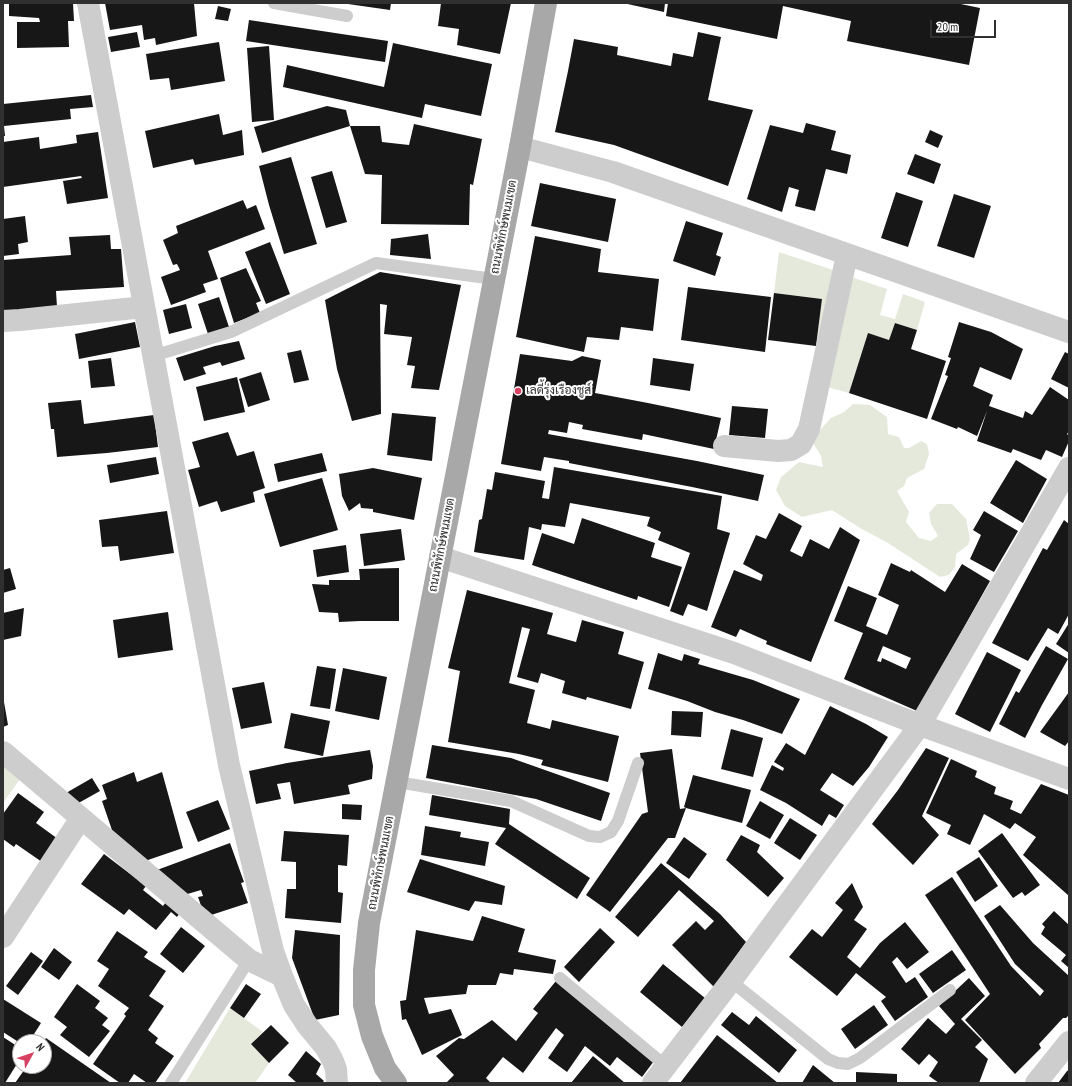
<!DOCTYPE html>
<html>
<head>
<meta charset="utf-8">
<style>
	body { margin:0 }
	#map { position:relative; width:1072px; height:1086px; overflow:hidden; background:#fff; font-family:"PT Sans Narrow",sans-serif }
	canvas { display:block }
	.frame { position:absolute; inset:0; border:4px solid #303030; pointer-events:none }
	.north { position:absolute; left:12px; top:1034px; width:40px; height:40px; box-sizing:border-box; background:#fff; border:1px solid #acacac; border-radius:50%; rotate:50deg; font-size:11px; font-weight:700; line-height:16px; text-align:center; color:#303030 }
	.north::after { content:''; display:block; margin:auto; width:14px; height:18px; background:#d84161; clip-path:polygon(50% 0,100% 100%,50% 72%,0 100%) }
	.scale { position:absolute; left:930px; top:20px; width:66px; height:18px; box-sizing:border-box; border:2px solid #303030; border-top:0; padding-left:5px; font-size:12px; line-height:14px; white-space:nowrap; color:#303030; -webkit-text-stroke:3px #fff; paint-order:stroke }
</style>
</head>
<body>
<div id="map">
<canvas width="1072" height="1086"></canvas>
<div class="frame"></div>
<div class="north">N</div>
<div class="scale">20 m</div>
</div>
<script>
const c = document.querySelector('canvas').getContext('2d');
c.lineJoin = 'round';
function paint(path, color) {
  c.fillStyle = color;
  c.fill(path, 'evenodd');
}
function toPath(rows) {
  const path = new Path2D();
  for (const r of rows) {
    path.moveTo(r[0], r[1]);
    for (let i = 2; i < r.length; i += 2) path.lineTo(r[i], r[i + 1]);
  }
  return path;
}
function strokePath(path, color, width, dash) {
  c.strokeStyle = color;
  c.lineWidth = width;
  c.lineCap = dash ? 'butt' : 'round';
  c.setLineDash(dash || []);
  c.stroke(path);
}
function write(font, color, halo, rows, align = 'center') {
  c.font = font + ' "PT Sans Narrow",Sarabun,sans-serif';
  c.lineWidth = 4;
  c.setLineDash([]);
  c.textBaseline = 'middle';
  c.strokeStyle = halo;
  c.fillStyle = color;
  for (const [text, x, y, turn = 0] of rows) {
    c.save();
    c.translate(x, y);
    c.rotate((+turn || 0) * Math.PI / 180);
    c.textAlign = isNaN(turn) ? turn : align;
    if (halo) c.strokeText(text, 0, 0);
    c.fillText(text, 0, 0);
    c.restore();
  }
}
paint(toPath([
	[779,252,833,270,816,346,822,299,774,293],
	[851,277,887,289,880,315,895,319,903,294,925,302,917,330,895,323,889,340,868,334,849,393,827,387],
	[853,404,870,405,887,417,888,434,899,437,904,448,909,448,921,441,927,444,929,454,924,469,907,478,904,486,897,491,909,512,906,522,919,538,931,541,938,536,931,524,929,513,937,504,952,504,966,519,970,539,968,545,956,554,955,567,949,575,940,577,888,543,860,528,832,510,802,517,785,506,776,490,781,477,799,462,823,467,821,456,813,443,820,430,831,418,844,412],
	[3,765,20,779,3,803],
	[230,1008,263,1032,251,1044,269,1063,255,1083,185,1083]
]), '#e5e9dc');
paint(toPath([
	[9,3,73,3,74,21,68,21,69,47,17,48,17,22,40,22,39,18,9,16],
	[105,3,194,3,197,36,156,45,155,38,144,40,142,25,110,30],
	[348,3,391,3,390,10,348,4],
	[441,3,511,3,500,54,457,45,459,29,438,26],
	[623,3,665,3,664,12],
	[668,3,956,3,980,8,969,65,847,41,851,21,783,6,777,39,666,16],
	[218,6,231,9,228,21,215,19],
	[249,20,388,41,385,62,246,41],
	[137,32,140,47,111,52,108,37],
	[698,32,721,37,708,100,753,110,728,186,614,145,555,132,568,71,574,39,618,47,617,55,671,66,673,53,693,57],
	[219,42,225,81,171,90,169,78,150,80,146,54],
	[393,43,492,64,481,116,425,104,422,118,283,87,287,65,384,87],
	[269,46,274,120,252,122,247,48],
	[91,95,93,107,70,109,71,119,4,126,5,136,3,136,3,104],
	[327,106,346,110,350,126,262,153,254,127],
	[219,114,223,135,242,130,244,155,195,165,193,159,153,168,145,131],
	[806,123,836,131,831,150,851,155,847,174,826,169,815,211,795,206,799,190,789,187,782,212,747,199,770,125,803,133],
	[414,124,482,139,473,185,470,184,469,225,381,224,382,175,365,174,350,126,380,126,382,142,409,145],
	[930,130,943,136,938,148,925,142],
	[98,132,108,198,67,204,63,181,82,178,81,176,3,187,3,142,39,137,40,149,77,143,76,135],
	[915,154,941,164,934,184,907,174],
	[291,157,317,244,284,254,269,205,259,166],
	[332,171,347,222,326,228,311,177],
	[540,183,616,199,608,242,531,226],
	[896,192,923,201,908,247,881,238],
	[954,194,991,206,974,258,937,246],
	[243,200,247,209,256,205,265,229,208,251,218,279,203,284,206,292,171,305,161,277,180,270,177,264,173,265,163,240,178,233,176,226],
	[25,216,28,242,18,244,19,254,3,256,3,219],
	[686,221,723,233,716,255,721,257,715,276,673,261],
	[428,234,431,259,390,255,391,239],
	[110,235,111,249,121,249,124,287,56,291,57,307,3,312,3,260,71,255,69,237],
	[535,236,601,249,598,272,659,279,653,331,621,327,619,340,587,337,584,352,516,337],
	[270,242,290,294,266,304,245,252],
	[246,268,261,301,256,303,260,313,234,323,220,278],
	[380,272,461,285,439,390,411,388,415,366,407,365,412,337,384,334,387,305,380,304,381,414,352,421,337,369,325,300],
	[688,287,771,297,765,352,681,340],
	[774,293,822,299,816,346,768,340],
	[219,297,229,327,208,334,198,304],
	[186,304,192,328,169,334,163,310],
	[135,322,140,347,79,359,75,334],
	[959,322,991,332,1023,349,1011,380,980,367,973,386,993,395,989,406,1023,418,1025,411,1032,415,1050,387,1069,400,1069,431,1067,434,1069,436,1069,441,1062,457,1046,450,1041,460,1013,449,1011,453,977,441,987,411,977,436,958,427,957,429,931,419,948,376,945,375,951,358,948,357],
	[895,323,917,330,911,349,946,361,927,419,849,393,868,333,889,340],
	[239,341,245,359,222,366,220,362,203,367,206,374,184,381,176,358,215,346],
	[301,350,309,380,294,383,287,353],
	[1065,352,1069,354,1069,388,1051,379],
	[520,354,572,361,582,356,601,360,595,393,648,403,721,418,714,449,643,434,642,440,582,429,583,425,569,422,567,433,549,430,548,434,697,461,764,475,758,501,692,487,569,463,569,461,544,457,541,471,501,464],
	[111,358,115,386,91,388,88,361],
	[653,358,694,364,690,391,650,385],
	[261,372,270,400,248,407,239,379],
	[237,377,245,412,204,421,196,387],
	[81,400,84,424,154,415,158,447,107,453,57,457,54,429,51,429,48,403],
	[732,406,768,409,765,438,729,435],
	[392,413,436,417,432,461,387,455],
	[228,432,237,456,254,451,265,488,253,492,255,502,221,512,217,501,199,507,188,470,200,467,192,442],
	[322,453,327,471,278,482,274,464],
	[156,457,159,474,110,483,107,465],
	[1016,460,1047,479,1023,523,990,503],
	[554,467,722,496,717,529,730,533,707,611,688,604,683,616,670,611,690,553,658,540,661,532,647,526,650,517,570,503,565,527,542,524,541,530,529,527,524,560,474,552,479,520,482,519,487,489,492,490,495,472,545,481,542,498,549,499],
	[373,468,422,478,414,520,373,512,373,509,361,508,360,503,349,511,342,496,339,474],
	[322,478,338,530,280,547,264,494],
	[167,511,174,553,120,561,118,546,102,547,99,520],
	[984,511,1018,531,994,572,970,559,981,535,973,530],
	[779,513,802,526,790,551,802,557,810,539,829,549,840,527,860,540,811,662,766,644,767,641,740,629,736,637,711,627,734,570,761,581,763,575,743,564,756,535,766,539],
	[582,518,655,543,651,557,682,567,669,607,638,596,637,600,532,565,542,533,574,544],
	[1064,520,1069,524,1069,614,1058,634,1048,628,1028,661,992,643,1043,548,1047,550],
	[401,529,405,560,364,566,360,534],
	[346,545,349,572,317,577,313,550],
	[891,563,910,572,911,570,945,592,962,564,990,581,917,711,844,679,863,633,834,621,848,586,877,598,866,626,887,635,899,605,878,595],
	[883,646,911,658,906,669,882,658,881,662,877,661],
	[10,568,16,589,3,593,3,570],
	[399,568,399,621,360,621,339,622,338,613,319,612,312,584,329,585,329,580,360,580,359,569],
	[467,590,553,613,547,634,576,642,582,620,624,632,618,654,644,662,631,709,587,697,586,700,562,693,565,681,541,673,538,683,517,677,530,629,522,627,509,683,535,690,527,723,550,729,552,720,619,736,608,782,541,765,543,760,519,754,448,742,460,671,448,668],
	[24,608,21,636,3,640,3,613],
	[168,612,173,650,118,658,113,620],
	[1069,623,1069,653,1056,644],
	[1046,646,1068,659,1042,705,1025,738,999,724,1016,691,1019,693],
	[987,652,1021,670,990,732,955,714],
	[658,653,682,661,684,654,700,659,698,664,753,680,800,699,782,734,743,720,715,712,687,701,648,689],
	[317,666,336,669,330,709,310,706],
	[343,668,387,677,379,720,335,711],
	[264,682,272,723,241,729,232,688],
	[1069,692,1069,741,1065,746,1040,732],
	[3,702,4,702,8,725,3,727],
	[830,706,866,724,888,737,869,767,853,786,832,773,820,790,844,805,836,818,829,814,822,826,786,803,760,790,772,765,783,771,784,768,774,762,786,743,805,755],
	[672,711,703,712,701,737,671,735],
	[291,713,330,721,323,756,284,748],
	[731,729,763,738,753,777,721,769],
	[432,745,511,758,610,793,601,821,536,799,426,778],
	[926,748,949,758,922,816,939,835,913,865,872,824,898,790],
	[672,749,680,809,686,808,684,807,693,775,751,790,742,823,686,808,675,838,668,838,610,912,586,895,642,814,648,812,640,753],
	[370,750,373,766,372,779,348,785,350,794,294,804,290,782,277,784,281,799,256,804,249,771,287,763],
	[951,759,977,771,975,777,996,787,994,794,1013,801,1010,809,1021,814,1041,784,1069,795,1069,896,1023,855,1036,837,1015,823,1010,829,984,814,970,845,947,834,951,825,926,813],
	[134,772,137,782,162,772,183,848,145,861,113,833,102,801,107,799,102,785],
	[92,778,100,791,75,805,66,793],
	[18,793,44,812,36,823,58,839,42,862,16,844,14,847,3,839,3,814],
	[432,795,510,809,509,824,590,878,577,899,495,844,506,828,429,815],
	[218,800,230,829,198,842,186,812],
	[760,801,784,815,770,839,746,826],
	[342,804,362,805,361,820,342,819],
	[790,818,817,835,800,860,774,843],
	[425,826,461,832,460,837,489,842,485,866,421,855],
	[284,831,349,835,347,866,338,865,338,892,343,893,341,923,285,918,287,889,296,889,296,862,281,861],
	[1002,833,1040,885,1025,896,1022,892,1013,898,978,851],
	[741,835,760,845,757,852,784,878,768,897,726,860],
	[684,837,707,854,689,879,666,863],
	[230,843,244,882,241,883,248,903,205,917,198,897,203,896,201,890,184,895,157,870],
	[104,854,146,886,143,890,163,906,169,898,182,910,177,917,171,912,156,930,129,909,124,915,81,884],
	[979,857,998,886,975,902,956,872],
	[420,859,505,886,502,905,475,901,469,911,407,892],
	[661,863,720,914,746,942,714,987,672,945,696,921,705,930,714,921,679,890,638,937,615,917],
	[952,877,1011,966,1040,996,1044,991,1015,964,984,916,1000,905,1033,943,1069,976,1069,1015,1066,1018,1063,1018,1039,1044,1041,1048,1015,1074,965,1020,990,994,925,895],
	[852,883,863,907,854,920,867,929,847,957,860,968,880,943,905,922,929,952,907,969,897,957,892,962,906,983,915,977,928,997,895,1021,881,1001,886,997,856,973,837,996,789,957,812,929,822,937,843,910,835,903],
	[1054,911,1069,925,1069,968,1061,961,1066,955,1041,934,1045,927,1042,924],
	[482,916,525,929,518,952,556,960,553,974,514,969,513,975,500,973,496,985,468,985,466,994,424,998,429,1014,451,1009,462,1035,422,1055,406,1019,402,1020,400,1001,406,1000,416,930,473,941],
	[181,927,205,946,183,973,160,954],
	[600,928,615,942,579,982,564,967],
	[295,930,340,935,339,1015,315,1020,292,958],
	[117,931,148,952,144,957,166,971,149,996,164,1006,148,1030,158,1038,155,1043,174,1056,155,1083,147,1083,134,1074,128,1083,120,1083,93,1064,126,1016,124,1014,129,1008,98,986,109,969,97,961],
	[54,948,72,962,59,980,41,967],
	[952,950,966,970,933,993,919,974],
	[31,952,43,961,18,995,6,986],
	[663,964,705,998,682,1027,640,992],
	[969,978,985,996,961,1019,982,1040,975,1047,988,1059,979,1083,939,1083,929,1076,938,1062,929,1054,919,1065,901,1049,928,1018,946,1034,955,1024,939,1006],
	[556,981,654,1061,642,1077,617,1057,610,1066,585,1046,567,1072,548,1058,564,1035,556,1028,523,1073,503,1057,486,1078,491,1083,446,1083,454,1075,436,1056,459,1038,464,1039,492,1020,516,1041,538,1013,533,1009],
	[77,984,100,1001,95,1008,108,1018,102,1025,110,1031,89,1057,60,1035,67,1027,54,1017],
	[246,984,261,994,244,1018,230,1008],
	[3,999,41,1023,29,1042,20,1042,20,1043,3,1032],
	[874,1005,888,1025,855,1049,841,1029],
	[732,1012,749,1025,756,1016,797,1050,779,1073,721,1025],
	[271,1025,289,1043,269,1063,251,1044],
	[717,1035,768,1075,778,1083,680,1083],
	[3,1037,20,1048,20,1059,5,1083,3,1083],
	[46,1038,111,1083,15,1083,27,1066,44,1066,43,1042],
	[306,1051,321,1064,316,1074,324,1081,322,1083,297,1083,288,1075],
	[593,1056,625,1083,571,1083],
	[813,1065,835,1083,802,1083],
	[1069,1070,1069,1083,1058,1083,1067,1071],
	[856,1072,897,1074,897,1083,856,1083]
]), '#171717');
strokePath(toPath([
	[274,3,347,16],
	[153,356,231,332,376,263,494,279],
	[397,782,511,801,589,836,600,837,611,832,618,821,638,763],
	[560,978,666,1066],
	[731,981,828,1059,838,1063,848,1064,860,1058,950,990],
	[171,1083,249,960]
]), '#cdcdcd', 12);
strokePath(toPath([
	[88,3,229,765,273,951,282,976,294,1005,307,1025,326,1048,333,1061,336,1069,337,1083],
	[520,147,613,172,1069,332],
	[3,321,20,320,144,307],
	[724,446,778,451,791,450,801,444,809,429,847,255],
	[440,557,734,653,920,725,1069,779],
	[3,752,249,960,282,976],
	[3,937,81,818],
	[653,1083,731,981,920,725,1069,468],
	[1036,1083,1069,1042]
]), '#cdcdcd', 22);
strokePath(toPath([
	[396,1083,385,1068,372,1036,364,1005,364,970,369,923,520,147,546,3]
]), '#a8a8a8', 22);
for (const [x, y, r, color] of [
	[518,391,4,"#d84161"]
]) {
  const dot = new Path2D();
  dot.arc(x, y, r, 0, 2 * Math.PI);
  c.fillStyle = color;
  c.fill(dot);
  strokePath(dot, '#fff', 1.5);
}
write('12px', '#303030', '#fff', [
	["ถนนพิทักษ์พนมเขต",504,227,-79],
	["ถนนพิทักษ์พนมเขต",442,545,-79],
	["ถนนพิทักษ์พนมเขต",381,863,-79]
]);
write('12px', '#303030', '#fff', [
	["เลดี้รุ่งเรืองชูส์",526,391]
], 'left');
</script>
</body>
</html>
